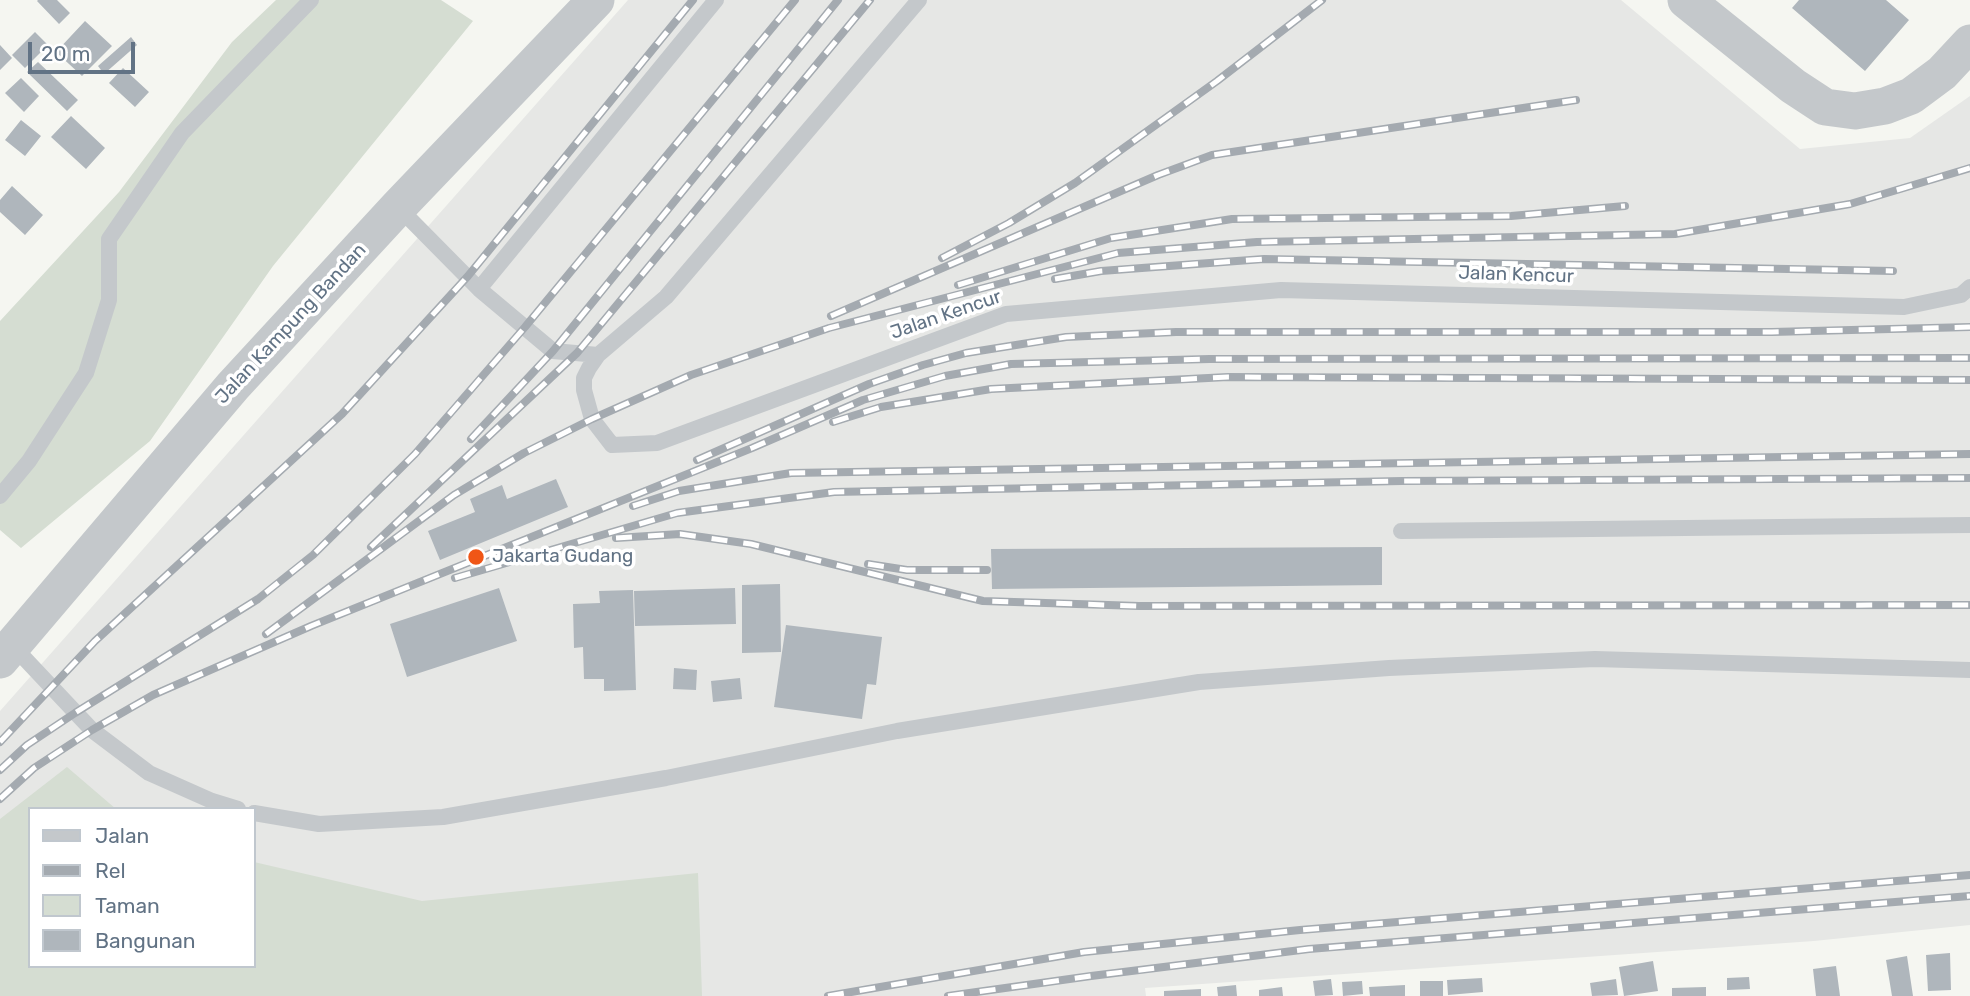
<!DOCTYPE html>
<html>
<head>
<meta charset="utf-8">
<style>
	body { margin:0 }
	#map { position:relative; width:1970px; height:996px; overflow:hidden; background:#f5f6f1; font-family:Rubik,sans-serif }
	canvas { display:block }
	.legend { position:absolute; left:28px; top:807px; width:228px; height:161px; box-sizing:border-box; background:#fff; border:2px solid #c0c7ce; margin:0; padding:9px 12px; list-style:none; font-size:21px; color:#627385 }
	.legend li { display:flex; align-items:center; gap:14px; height:35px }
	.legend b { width:35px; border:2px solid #c0c7ce }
	.scale { position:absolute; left:28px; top:42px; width:107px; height:32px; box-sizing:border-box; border:4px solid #627385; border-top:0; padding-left:9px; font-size:21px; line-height:24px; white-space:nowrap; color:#627385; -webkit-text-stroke:5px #fff; paint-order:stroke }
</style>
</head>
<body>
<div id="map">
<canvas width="1970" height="996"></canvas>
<ul class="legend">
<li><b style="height:9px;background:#c4c8cb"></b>Jalan</li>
<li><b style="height:9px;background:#a4aab0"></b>Rel</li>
<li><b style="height:19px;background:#d5ddd2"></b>Taman</li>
<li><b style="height:19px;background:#afb6bc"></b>Bangunan</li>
</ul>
<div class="scale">20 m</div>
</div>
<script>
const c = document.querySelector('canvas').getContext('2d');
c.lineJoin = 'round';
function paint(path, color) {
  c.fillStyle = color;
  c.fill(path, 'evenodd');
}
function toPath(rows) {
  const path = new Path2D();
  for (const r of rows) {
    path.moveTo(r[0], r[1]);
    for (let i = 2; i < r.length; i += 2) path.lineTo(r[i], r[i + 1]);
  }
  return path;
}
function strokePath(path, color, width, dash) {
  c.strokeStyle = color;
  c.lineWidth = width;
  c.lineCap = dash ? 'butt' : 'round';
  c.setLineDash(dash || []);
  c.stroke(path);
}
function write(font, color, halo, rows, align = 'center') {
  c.font = font + ' Rubik,sans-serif';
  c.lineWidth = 7;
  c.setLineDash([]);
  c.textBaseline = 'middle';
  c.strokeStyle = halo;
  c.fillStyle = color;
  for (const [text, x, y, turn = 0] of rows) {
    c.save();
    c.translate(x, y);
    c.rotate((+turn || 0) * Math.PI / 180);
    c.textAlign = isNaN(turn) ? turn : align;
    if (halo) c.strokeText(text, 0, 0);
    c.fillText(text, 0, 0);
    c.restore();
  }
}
paint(toPath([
	[628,0,1621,0,1800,149,1910,138,1970,96,1970,925,1814,941,1145,988,1146,996,0,996,0,711],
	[30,809,254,809,254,966,30,966]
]), '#e6e7e5');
paint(toPath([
	[276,0,441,0,473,21,273,266,150,441,21,548,0,530,0,321,119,192,232,42],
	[67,767,116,809,30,809,30,966,254,966,254,862,422,901,698,873,702,996,0,996,0,819]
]), '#d5ddd2');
paint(toPath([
	[38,0,57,0,70,13,59,24,37,1],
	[1799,0,1886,0,1909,20,1865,71,1792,8],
	[85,21,112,46,82,76,56,52],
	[35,32,48,45,25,68,12,55],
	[131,37,137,45,104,74,98,66],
	[0,45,12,58,0,70],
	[38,62,78,100,67,111,27,72],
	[123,68,149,92,135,107,109,83],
	[21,78,39,96,24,112,5,93],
	[71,116,105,148,86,169,51,137],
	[21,120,41,136,25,156,5,140],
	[12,186,43,215,25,235,0,212,0,200],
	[556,479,568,507,440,560,428,531,475,512,470,499,502,485,507,499],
	[1382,547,1382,585,992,589,991,549],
	[780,584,781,652,742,653,742,585],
	[499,588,517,641,407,677,390,624],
	[735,588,736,624,635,626,634,591],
	[633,590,636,690,604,691,604,679,584,679,583,647,574,648,573,604,600,603,599,591],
	[786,625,882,637,876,685,867,684,862,719,774,707],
	[674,668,697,670,696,690,673,689],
	[740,678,742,699,713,702,711,681],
	[1950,953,1951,990,1928,991,1926,955],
	[1907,956,1913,996,1892,996,1886,960],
	[1653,961,1658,991,1624,996,1619,967],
	[1836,966,1840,996,1816,996,1813,969],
	[1749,977,1750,989,1727,990,1727,978],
	[1482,978,1483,992,1448,995,1447,980],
	[1331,979,1333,995,1315,996,1313,981],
	[1616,979,1618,995,1592,996,1590,983],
	[1362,981,1363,994,1343,996,1342,982],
	[1420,981,1443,981,1443,996,1420,996],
	[1236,985,1237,996,1218,996,1217,987],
	[1405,985,1405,996,1370,996,1369,987],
	[1282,987,1283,996,1259,996,1259,990],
	[1706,987,1706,996,1672,996,1672,988],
	[1201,989,1201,996,1164,996,1164,991]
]), '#afb6bc');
strokePath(toPath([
	[919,0,666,297,598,355,589,368,584,378,584,390,592,419,612,445,657,443,1006,314,1281,290,1904,307,1961,295,1970,287],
	[398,207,479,289,553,351,598,355],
	[479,289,716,0],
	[0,496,29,461,86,373,109,300,109,239,182,133,311,0],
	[1401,531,1970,525],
	[12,645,92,730,149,773,212,801,238,809],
	[254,813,319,824,443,817,666,778,897,731,1199,682,1389,668,1595,659,1970,670]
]), '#c4c8cb', 16);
strokePath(toPath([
	[1686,0,1793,86,1825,107,1855,111,1885,106,1911,96,1942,73,1970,43],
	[0,660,233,386,398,207,596,0]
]), '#c4c8cb', 37);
const rail = toPath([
	[942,258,1009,223,1075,183,1217,81,1322,0],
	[1055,279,1101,271,1264,259,1893,271],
	[958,285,1111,238,1232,219,1511,216,1625,206],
	[831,316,1158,175,1212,155,1576,100],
	[833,422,881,407,991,389,1228,377,1970,380],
	[471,439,553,351,838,0],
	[697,460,869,384,923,365,966,353,1066,337,1176,332,1772,332,1970,327],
	[633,506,679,491,791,473,1970,454],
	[616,538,680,534,751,544,983,601,1139,606,1970,605],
	[371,547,577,353,870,0],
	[868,564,907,570,987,570],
	[455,578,677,513,834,492,1402,481,1970,478],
	[266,634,454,495,524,453,592,419,691,375,829,328,1118,253,1257,242,1675,234,1850,204,1970,168],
	[0,742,95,641,342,414,468,276,693,0],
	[0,770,27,745,75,713,258,599,313,555,415,454,525,327,795,0],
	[0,799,34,768,92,730,153,695,311,626,752,448,863,400,945,376,1011,364,1210,359,1970,358],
	[828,996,1084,952,1300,930,1970,875],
	[948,996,1091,976,1309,949,1970,896]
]);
strokePath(rail, '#a4aab0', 8);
strokePath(rail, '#fff', 5, [16]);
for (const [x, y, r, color] of [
	[476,557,9,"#f05616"]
]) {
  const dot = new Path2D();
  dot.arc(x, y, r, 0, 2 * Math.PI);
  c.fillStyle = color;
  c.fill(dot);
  strokePath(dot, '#fff', 2.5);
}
write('19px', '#627385', '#fff', [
	["Jalan Kencur",1516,275,2],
	["Jalan Kencur",946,315,-19],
	["Jalan Kampung Bandan",291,324,-47]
]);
write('19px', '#627385', '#fff', [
	["Jakarta Gudang",492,557]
], 'left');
</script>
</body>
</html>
